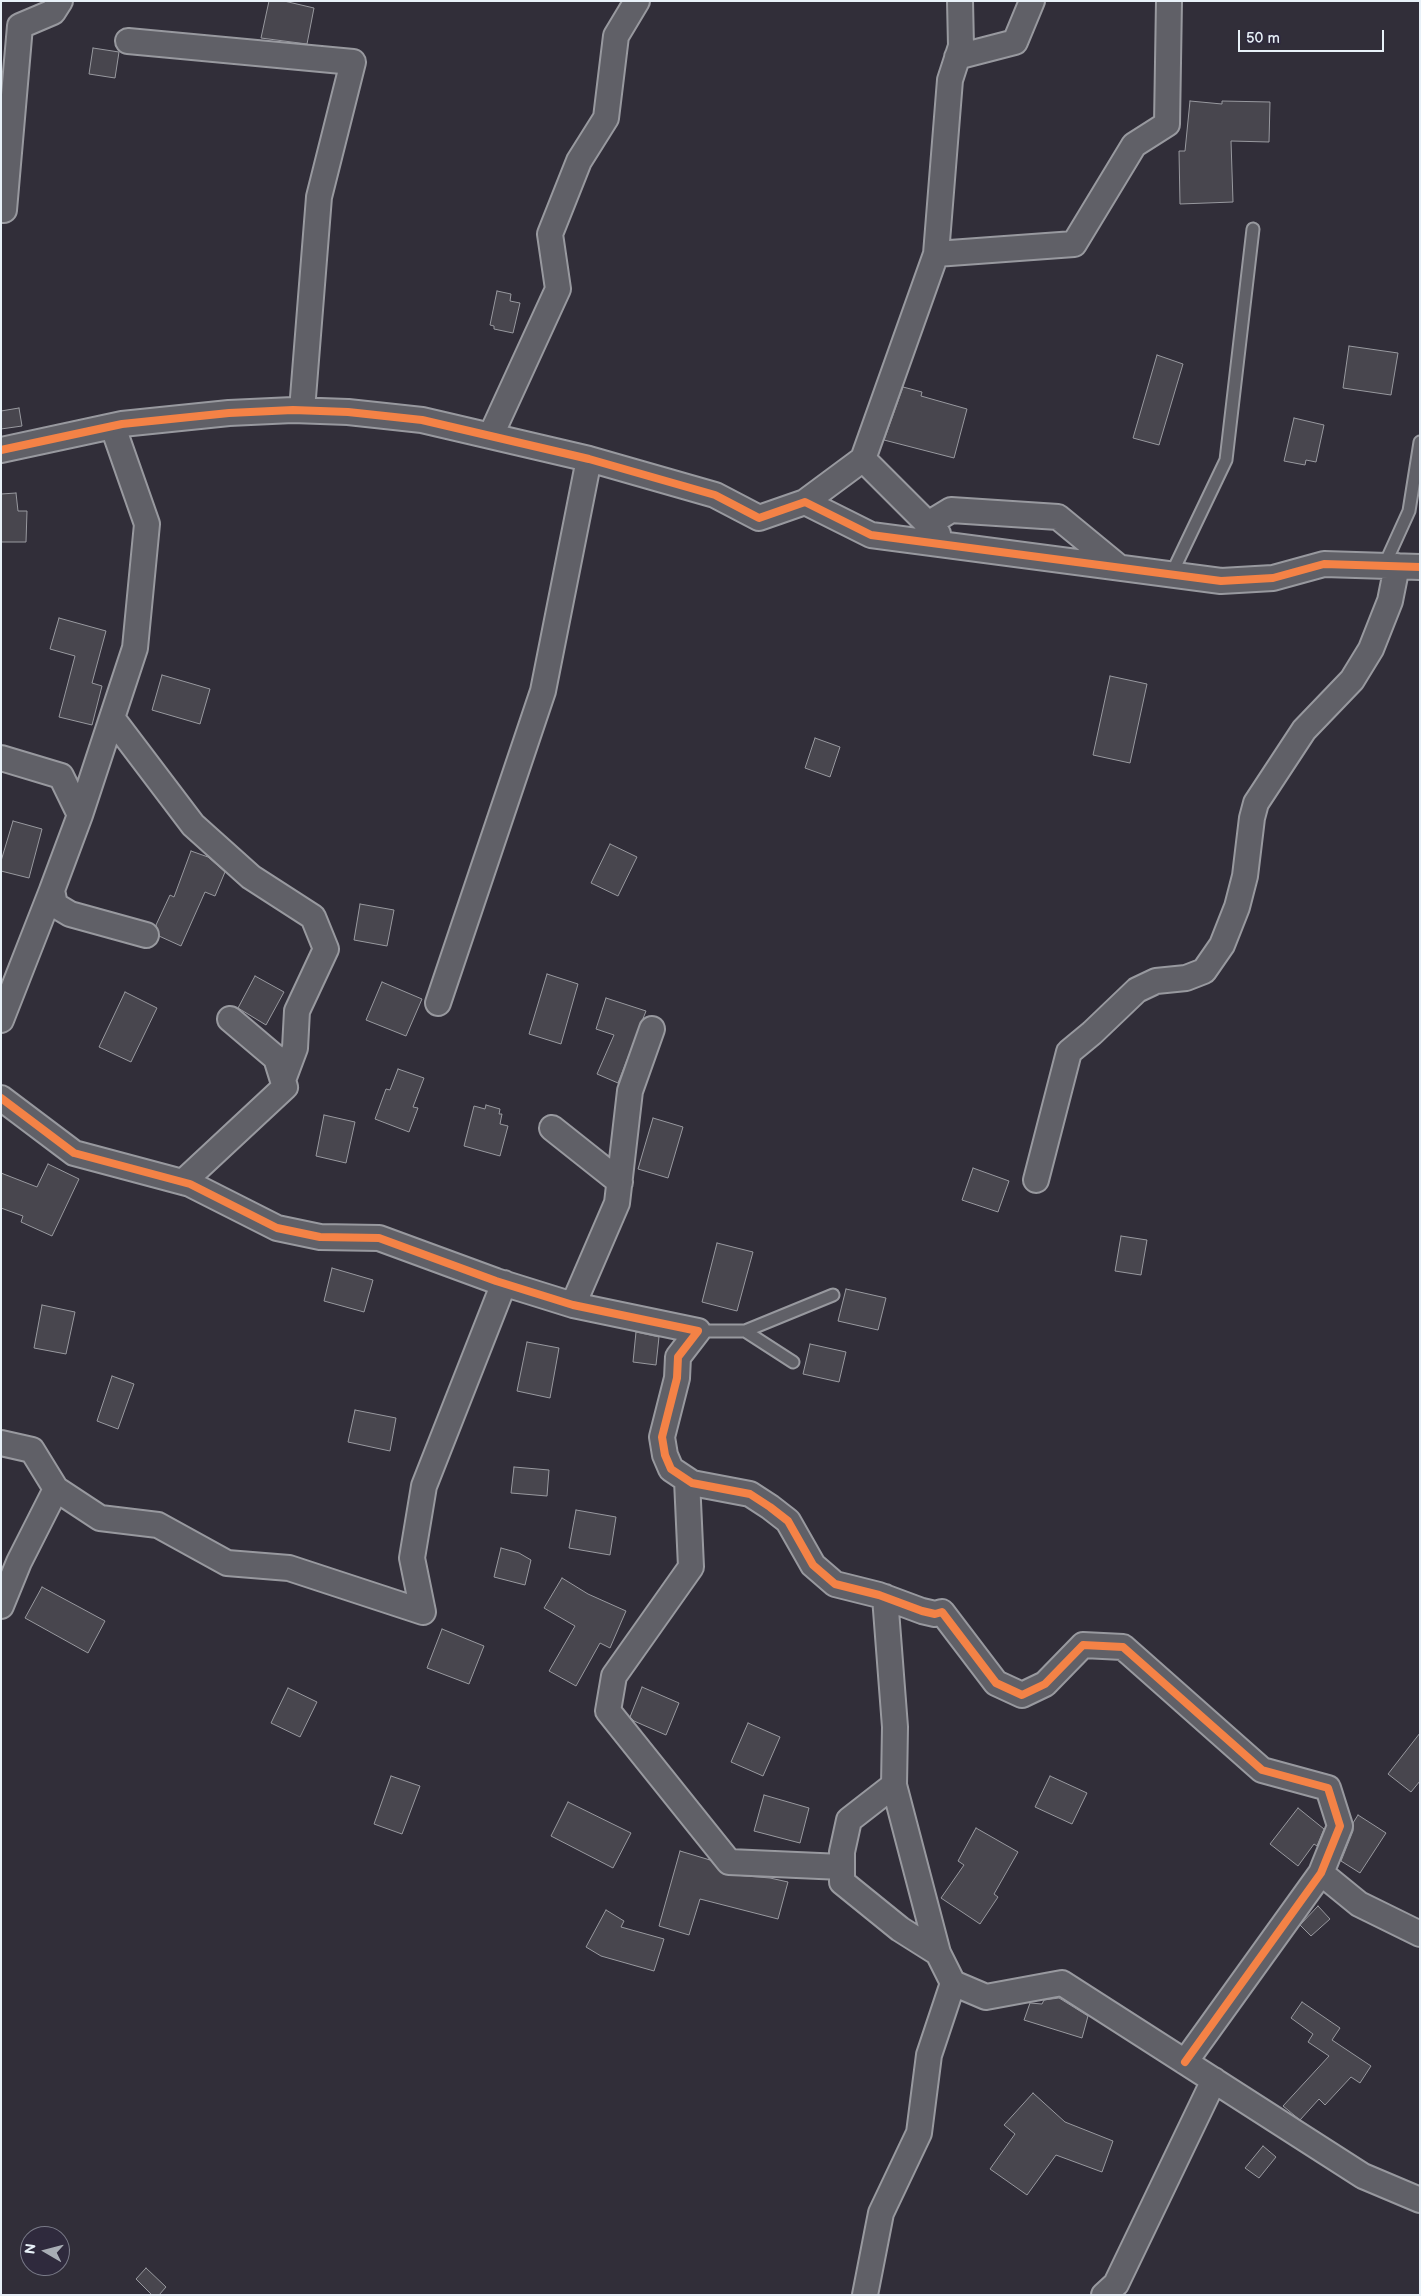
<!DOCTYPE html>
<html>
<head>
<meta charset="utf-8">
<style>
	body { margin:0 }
	#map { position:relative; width:1421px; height:2296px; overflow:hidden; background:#312e39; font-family:"Balsamiq Sans",sans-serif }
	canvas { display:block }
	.frame { position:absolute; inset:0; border:2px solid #e8f1f8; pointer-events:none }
	.north { position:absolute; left:20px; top:2226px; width:50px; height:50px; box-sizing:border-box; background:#2f2a3d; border:1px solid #797a88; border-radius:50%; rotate:278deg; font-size:14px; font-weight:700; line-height:20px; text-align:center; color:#e8f1f8 }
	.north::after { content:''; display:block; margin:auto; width:18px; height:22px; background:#a8adb5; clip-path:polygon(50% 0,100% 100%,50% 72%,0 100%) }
	.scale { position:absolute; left:1238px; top:30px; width:146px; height:22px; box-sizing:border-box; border:2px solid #e8f1f8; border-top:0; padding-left:6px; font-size:15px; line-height:18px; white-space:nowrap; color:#e8f1f8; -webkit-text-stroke:4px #2f2a3d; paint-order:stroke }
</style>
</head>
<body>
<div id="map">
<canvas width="1421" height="2296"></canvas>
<div class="frame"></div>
<div class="north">N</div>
<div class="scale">50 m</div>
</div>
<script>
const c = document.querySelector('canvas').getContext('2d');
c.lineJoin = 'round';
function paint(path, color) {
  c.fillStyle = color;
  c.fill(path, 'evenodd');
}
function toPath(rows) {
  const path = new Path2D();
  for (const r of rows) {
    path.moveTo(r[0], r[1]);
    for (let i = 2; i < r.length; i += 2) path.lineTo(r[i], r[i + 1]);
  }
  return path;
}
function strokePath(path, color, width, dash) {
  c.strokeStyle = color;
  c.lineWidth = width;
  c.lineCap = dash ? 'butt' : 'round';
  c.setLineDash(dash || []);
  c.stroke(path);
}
const building = toPath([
	[269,1,284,1,314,8,307,44,261,38,269,1],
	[93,48,119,52,115,78,89,74,93,48],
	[1190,101,1222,104,1222,101,1270,102,1269,142,1231,141,1233,202,1180,204,1179,151,1185,151,1190,101],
	[497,291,511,294,510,301,520,303,513,333,494,329,494,326,490,325,497,291],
	[1349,346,1398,353,1391,395,1343,388,1349,346],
	[1157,355,1183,364,1159,445,1133,438,1157,355],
	[903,387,922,392,921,396,967,409,954,458,884,440,903,387],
	[19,408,22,426,1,429,1,411,19,408],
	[1294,418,1324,425,1316,462,1306,460,1305,465,1284,461,1294,418],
	[16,493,18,511,27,511,26,542,1,542,1,494,16,493],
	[59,618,106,631,92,683,102,686,92,725,59,717,75,656,50,649,59,618],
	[162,675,210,689,200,724,152,710,162,675],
	[1110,676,1147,684,1130,763,1093,755,1110,676],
	[815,738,840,747,830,777,805,768,815,738],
	[13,821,42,829,29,878,1,871,1,861,13,821],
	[610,844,637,857,618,896,591,883,610,844],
	[191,851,208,857,225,872,215,896,205,892,181,946,159,936,156,925,170,895,174,897,191,851],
	[360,904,394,910,387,946,354,940,360,904],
	[547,974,578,984,561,1044,529,1034,547,974],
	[255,976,284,992,266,1025,238,1008,255,976],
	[382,982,422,999,406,1036,366,1020,382,982],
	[125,992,157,1008,131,1062,99,1047,125,992],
	[606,998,646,1011,618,1083,597,1074,614,1035,596,1029,606,998],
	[398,1069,424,1078,413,1107,418,1108,409,1132,375,1119,386,1089,390,1090,398,1069],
	[486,1105,500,1109,499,1114,502,1114,500,1124,508,1126,500,1156,464,1146,474,1106,485,1109,486,1105],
	[324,1115,355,1122,346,1163,316,1156,324,1115],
	[653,1118,683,1127,668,1178,638,1169,653,1118],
	[48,1164,79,1179,52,1236,21,1222,23,1216,1,1208,1,1173,37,1187,48,1164],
	[973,1168,1009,1181,998,1212,962,1200,973,1168],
	[1121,1236,1147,1240,1141,1275,1115,1271,1121,1236],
	[717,1243,753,1252,737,1311,702,1302,717,1243],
	[332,1268,373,1280,364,1312,324,1301,332,1268],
	[846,1289,886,1298,878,1330,838,1321,846,1289],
	[42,1305,75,1312,66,1354,34,1348,42,1305],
	[636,1332,659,1337,656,1365,633,1362,636,1332],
	[527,1342,559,1348,550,1398,517,1391,527,1342],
	[810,1344,846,1352,839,1382,803,1374,810,1344],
	[112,1376,134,1384,118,1429,97,1421,112,1376],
	[355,1410,396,1418,390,1451,348,1442,355,1410],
	[514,1467,549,1470,547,1496,511,1493,514,1467],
	[576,1510,616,1517,610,1555,569,1548,576,1510],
	[501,1548,519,1553,531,1560,525,1585,494,1577,501,1548],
	[562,1578,588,1594,626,1611,610,1648,600,1643,576,1686,549,1671,575,1626,544,1608,562,1578],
	[42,1587,105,1621,88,1653,25,1618,42,1587],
	[442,1629,484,1646,469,1684,427,1668,442,1629],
	[642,1687,679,1703,666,1735,634,1721,630,1717,642,1687],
	[288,1688,317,1702,300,1737,271,1723,288,1688],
	[748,1723,780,1737,763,1776,731,1762,748,1723],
	[1420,1733,1420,1781,1411,1792,1388,1774,1420,1733],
	[391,1776,420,1786,402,1834,374,1824,391,1776],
	[1050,1776,1087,1793,1072,1824,1035,1807,1050,1776],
	[764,1795,809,1808,800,1843,754,1831,764,1795],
	[568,1802,631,1833,613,1868,551,1836,568,1802],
	[1298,1808,1324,1829,1317,1846,1314,1844,1298,1866,1270,1844,1298,1808],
	[1358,1815,1386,1833,1360,1873,1341,1861,1353,1831,1353,1823,1358,1815],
	[976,1828,1018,1852,994,1894,998,1897,980,1924,941,1898,964,1865,958,1861,976,1828],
	[680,1851,710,1860,723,1874,770,1878,788,1882,778,1919,700,1899,689,1935,659,1926,680,1851],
	[1318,1906,1330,1919,1311,1936,1300,1925,1318,1906],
	[606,1910,624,1921,621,1927,664,1939,654,1971,601,1956,586,1947,606,1910],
	[1059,1998,1088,2016,1082,2038,1024,2020,1030,2003,1042,2004,1044,2000,1059,1998],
	[1302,2002,1340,2028,1332,2040,1371,2066,1360,2083,1351,2077,1325,2105,1319,2099,1300,2120,1283,2106,1329,2056,1308,2042,1313,2034,1291,2018,1302,2002],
	[1033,2093,1065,2122,1113,2141,1102,2172,1056,2155,1027,2195,990,2169,1015,2134,1004,2125,1033,2093],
	[1263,2146,1276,2157,1259,2178,1245,2168,1263,2146],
	[146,2268,166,2287,159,2295,152,2295,136,2279,146,2268]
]);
paint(building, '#48464e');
strokePath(building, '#98999f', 1);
const service = toPath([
	[1384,566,1409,511,1420,442],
	[1171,575,1226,460,1253,229],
	[698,1331,745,1331,833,1295],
	[745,1331,793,1362]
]);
const minor = toPath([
	[128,41,353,62,319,197,302,410],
	[957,57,1015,42,1032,1],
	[1,210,4,210,20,26,53,12,60,1],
	[936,254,1074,244,1134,145,1167,124,1169,1],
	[491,435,558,289,550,234,579,161,606,118,616,36,637,1],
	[1,450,122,424,229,413,293,410,348,412,422,420,589,459,715,495,759,518,805,502,871,535,1221,581,1273,578,1324,564,1420,567],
	[863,459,936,254,950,80,961,46,960,1],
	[805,502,863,459,938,534],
	[928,524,951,510,1058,517,1120,568],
	[112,718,193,825,251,877,313,917,326,949,297,1011,295,1048,283,1080],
	[1,758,61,776,80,815,52,890,55,905,70,914,146,935],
	[80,815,135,648,147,524,113,427],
	[438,1003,543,691,589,459],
	[1,1020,52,890],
	[1,1098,74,1153,190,1184,277,1228,320,1237,379,1238,496,1281,573,1305,698,1331,678,1357,677,1378,662,1437,665,1455,671,1469,692,1483,750,1494,770,1507,788,1521,813,1565,835,1584,879,1595,922,1611,935,1614,942,1612,996,1683,1022,1695,1045,1684,1083,1645,1123,1647,1262,1770,1328,1788,1340,1826,1321,1873,1185,2062],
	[552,1128,620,1182],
	[1036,1180,1069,1052,1092,1033,1137,990,1156,981,1186,978,1204,971,1222,945,1237,907,1245,876,1252,818,1256,803,1304,730,1352,680,1371,649,1390,601,1397,566],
	[183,1182,285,1087,276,1058,230,1019],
	[573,1305,617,1203,630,1091,652,1029],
	[1,1443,32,1450,56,1489,19,1562,1,1606],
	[687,1480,691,1567,614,1676,608,1711,729,1862,842,1867],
	[56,1489,100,1518,158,1525,227,1563,289,1568,423,1612,412,1558,424,1486,504,1283],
	[894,1785,938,1953],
	[1321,1873,1359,1904,1420,1934],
	[953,1983,986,1997,1062,1983,1363,2176,1420,2200],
	[865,2295,881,2213,919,2133,929,2055,953,1983,938,1953,900,1929,842,1882,842,1852,849,1820,894,1785,895,1727,885,1597],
	[1104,2295,1116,2284,1214,2080]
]);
strokePath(service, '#98999f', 15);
strokePath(minor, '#98999f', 28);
strokePath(service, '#606067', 11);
strokePath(minor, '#606067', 24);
strokePath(toPath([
	[1,450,122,424,229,413,293,410,348,412,422,420,589,459,715,495,759,518,805,502,871,535,1221,581,1273,578,1324,564,1420,567],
	[1,1098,74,1153,190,1184,277,1228,320,1237,379,1238,496,1281,573,1305,698,1331,678,1357,677,1378,662,1437,665,1455,671,1469,692,1483,750,1494,770,1507,788,1521,813,1565,835,1584,879,1595,922,1611,935,1614,942,1612,996,1683,1022,1695,1045,1684,1083,1645,1123,1647,1262,1770,1328,1788,1340,1826,1321,1873,1185,2062]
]), '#f48246', 8);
</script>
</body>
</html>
